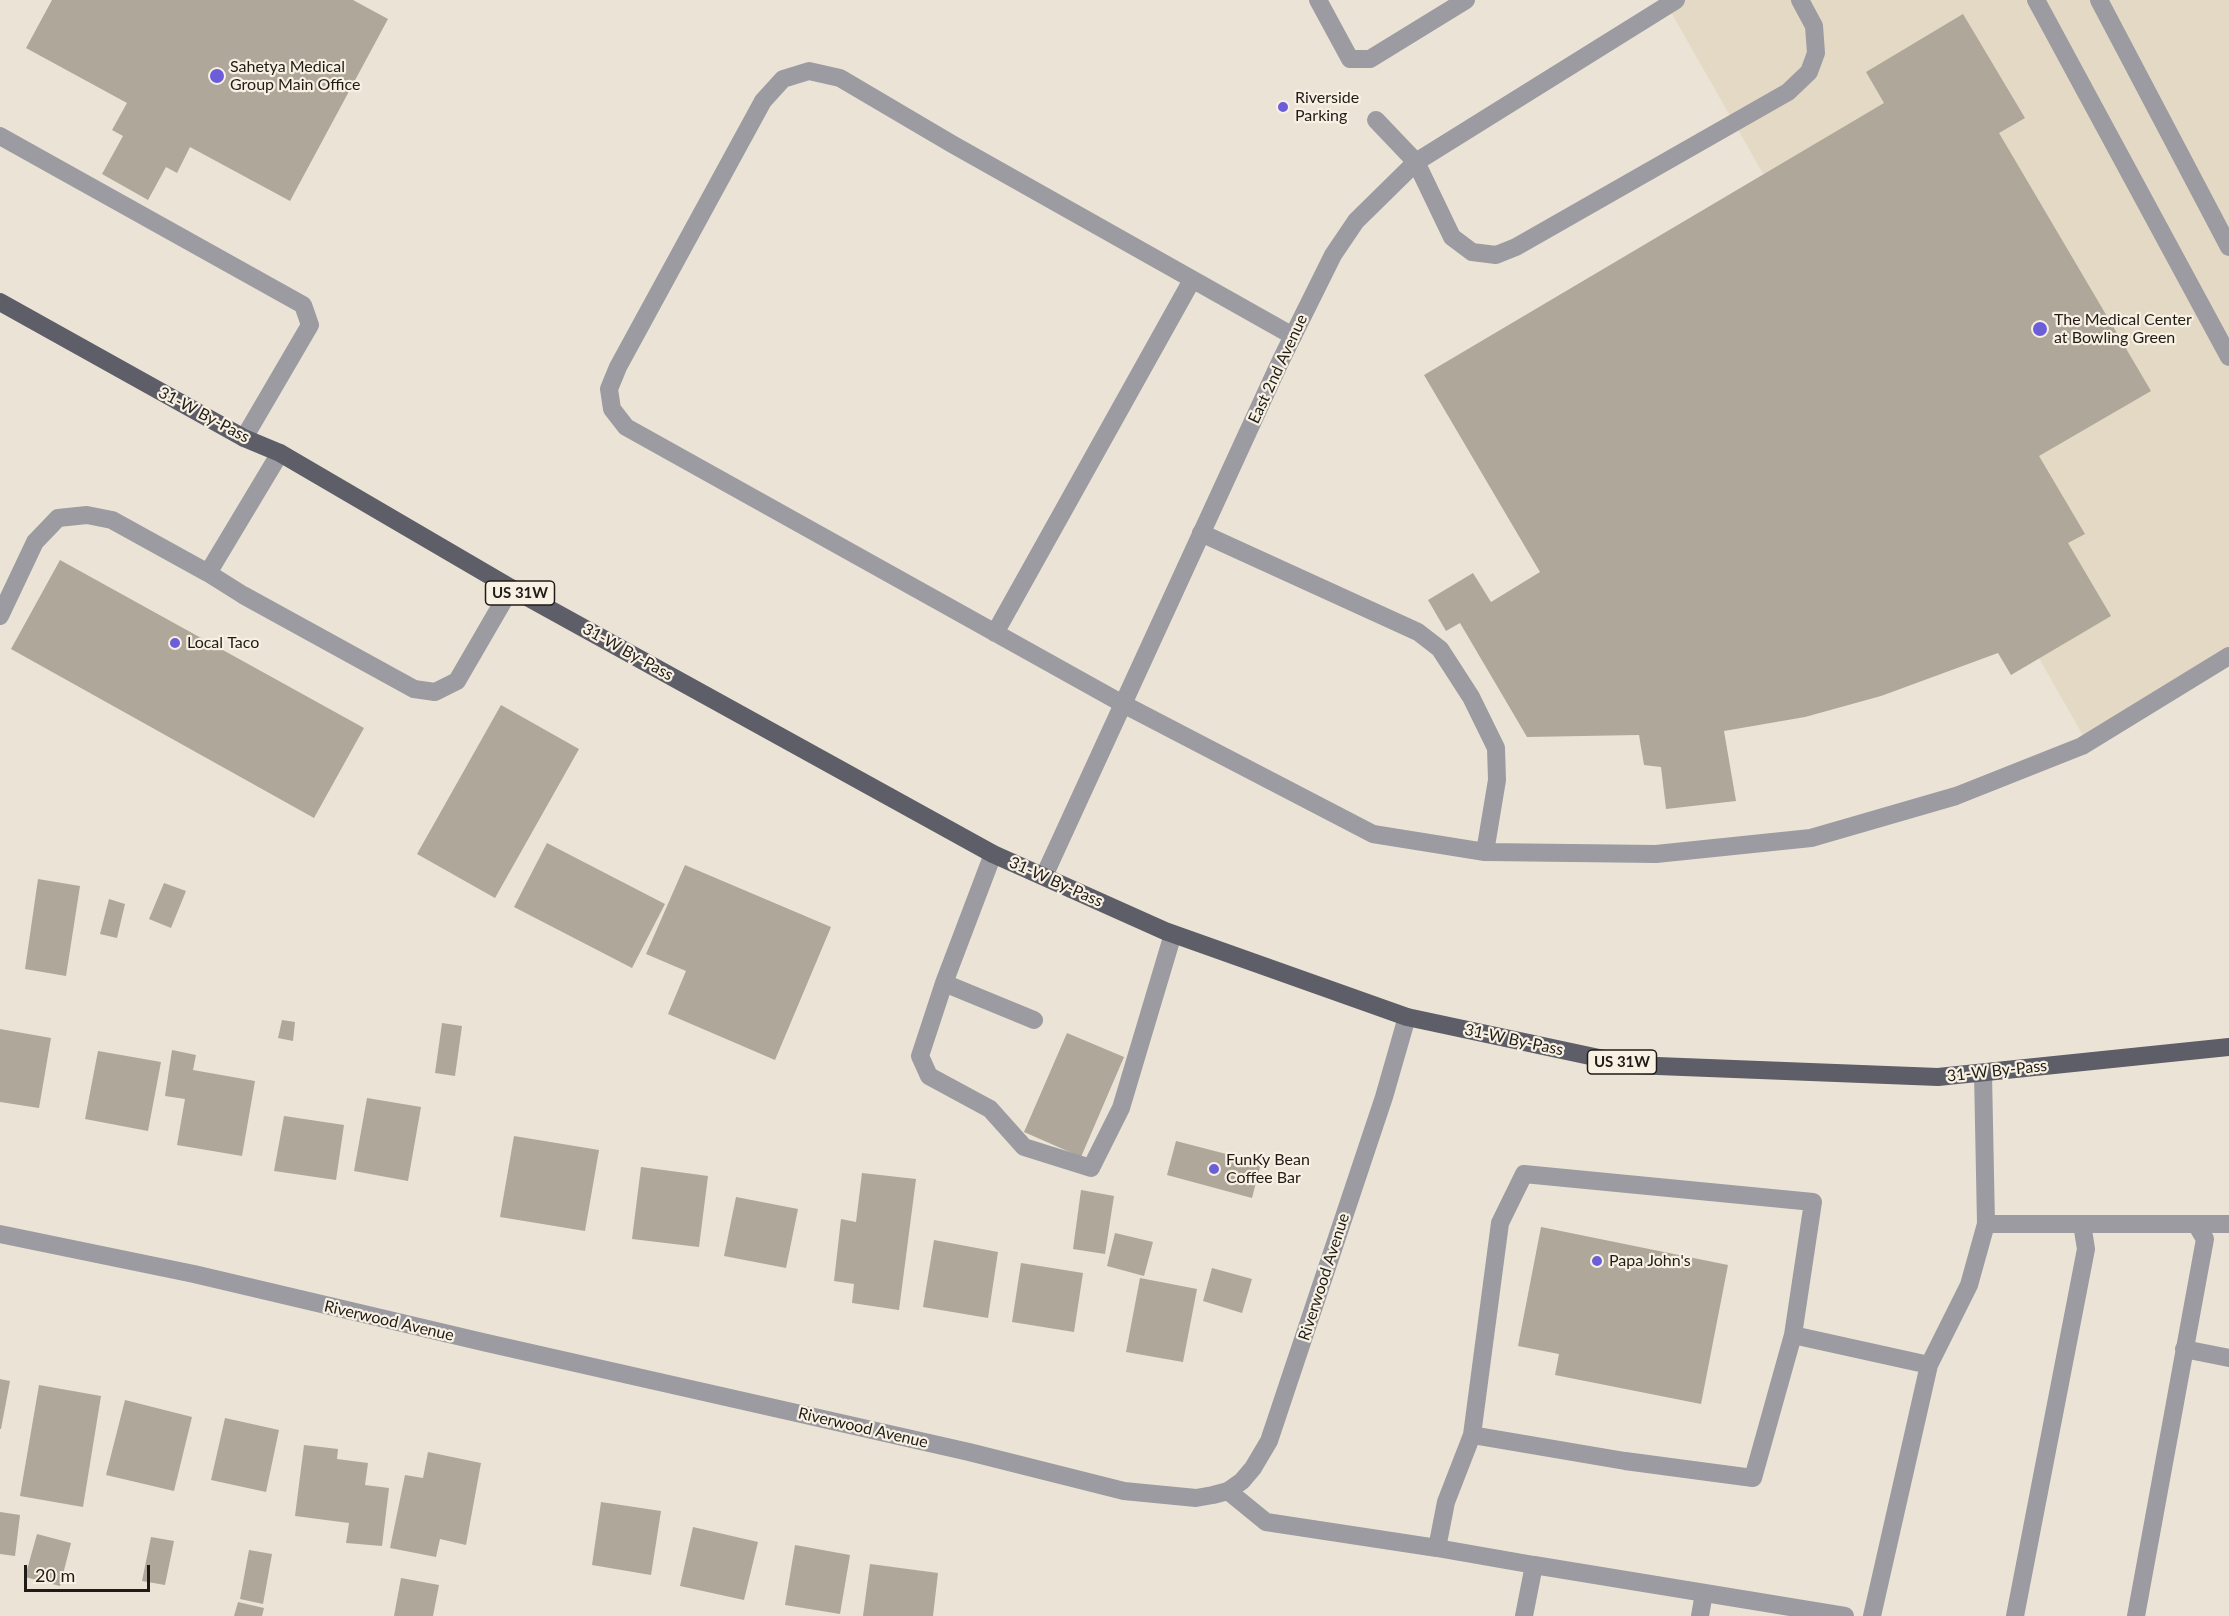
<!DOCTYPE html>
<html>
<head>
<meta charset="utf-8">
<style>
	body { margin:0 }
	#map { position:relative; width:2229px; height:1616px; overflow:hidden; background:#ebe4d6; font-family:Lato,sans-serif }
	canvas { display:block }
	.scale { position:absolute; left:24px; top:1565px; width:126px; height:27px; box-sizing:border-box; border:3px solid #1f1c17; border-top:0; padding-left:8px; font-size:18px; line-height:21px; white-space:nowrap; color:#1f1c17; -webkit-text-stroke:4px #f8f1e3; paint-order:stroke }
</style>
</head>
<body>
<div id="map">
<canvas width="2229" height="1616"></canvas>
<div class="scale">20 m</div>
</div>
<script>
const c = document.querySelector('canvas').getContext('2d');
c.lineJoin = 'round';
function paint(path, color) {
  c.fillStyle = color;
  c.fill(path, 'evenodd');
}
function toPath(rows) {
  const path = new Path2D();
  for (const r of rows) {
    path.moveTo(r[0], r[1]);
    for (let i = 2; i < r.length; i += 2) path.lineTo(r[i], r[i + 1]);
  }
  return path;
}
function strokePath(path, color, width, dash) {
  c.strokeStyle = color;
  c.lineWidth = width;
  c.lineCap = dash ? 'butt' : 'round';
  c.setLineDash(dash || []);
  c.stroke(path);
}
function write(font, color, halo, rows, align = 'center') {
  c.font = font + ' Lato,sans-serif';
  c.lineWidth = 4.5;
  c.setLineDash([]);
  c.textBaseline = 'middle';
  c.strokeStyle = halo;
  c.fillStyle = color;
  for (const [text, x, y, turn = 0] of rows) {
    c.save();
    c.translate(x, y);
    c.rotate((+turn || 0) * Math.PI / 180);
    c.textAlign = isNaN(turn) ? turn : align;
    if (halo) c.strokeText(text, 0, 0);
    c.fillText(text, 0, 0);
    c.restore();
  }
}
paint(toPath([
	[1664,0,2229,0,2229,658,2085,739]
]), '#e4d9c4');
paint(toPath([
	[52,0,353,0,388,19,290,201,190,147,177,173,166,167,148,200,102,174,123,136,112,130,127,103,26,48],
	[1963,14,2025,118,1999,133,2151,391,2039,456,2085,534,2068,543,2111,616,2011,675,1998,653,1881,696,1805,717,1724,731,1736,801,1666,809,1661,767,1644,765,1639,735,1527,737,1460,623,1446,631,1428,600,1473,573,1491,602,1540,572,1424,375,1884,103,1866,72],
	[60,560,364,728,314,818,11,649],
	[501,705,579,749,495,898,417,854],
	[547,843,665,904,632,968,514,907],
	[685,865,831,927,775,1060,668,1014,686,971,646,954],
	[38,879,80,886,66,976,25,969],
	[164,883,186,891,171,928,149,919],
	[109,899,125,904,117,938,100,934],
	[282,1020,295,1022,293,1041,278,1038],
	[442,1023,462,1026,455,1076,435,1073],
	[0,1029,51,1038,39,1108,0,1102],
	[1067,1033,1124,1057,1081,1157,1024,1132],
	[172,1050,196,1055,193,1070,255,1081,242,1156,177,1145,185,1099,165,1096],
	[98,1051,161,1062,148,1131,85,1119],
	[367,1098,421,1107,408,1181,354,1171],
	[284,1116,344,1125,336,1180,274,1171],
	[514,1136,599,1150,585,1231,500,1217],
	[1176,1141,1261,1163,1252,1198,1167,1175],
	[641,1167,708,1176,699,1247,632,1239],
	[862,1173,916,1179,899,1310,852,1303,854,1284,834,1281,841,1219,856,1222],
	[1081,1190,1114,1196,1105,1254,1073,1249],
	[736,1197,798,1209,786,1268,724,1256],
	[1541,1227,1728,1265,1701,1404,1555,1375,1559,1354,1518,1346],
	[1115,1233,1153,1242,1144,1276,1107,1266],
	[934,1240,998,1252,988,1318,923,1307],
	[1021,1263,1083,1273,1074,1332,1012,1322],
	[1212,1268,1252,1279,1242,1313,1203,1301],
	[1140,1278,1197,1289,1183,1362,1126,1352],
	[0,1379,10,1381,1,1429,0,1429],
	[39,1385,101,1396,83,1507,20,1496],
	[125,1400,192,1417,174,1491,106,1475],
	[225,1418,279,1430,266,1492,211,1480],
	[304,1445,338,1449,337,1459,368,1463,365,1485,389,1488,382,1546,346,1543,349,1523,295,1516],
	[428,1452,481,1463,466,1545,440,1539,436,1557,390,1548,405,1475,423,1478],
	[601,1502,661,1511,651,1575,592,1565],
	[0,1512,20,1515,15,1556,0,1554],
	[693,1527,758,1542,744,1600,680,1586],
	[37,1534,71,1543,60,1586,25,1577],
	[151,1537,174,1541,165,1585,142,1581],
	[795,1545,850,1555,840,1614,785,1605],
	[249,1550,272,1554,263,1604,240,1599],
	[870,1564,938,1573,933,1616,863,1616],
	[401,1578,439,1585,433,1616,394,1616],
	[238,1602,264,1608,262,1616,234,1616]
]), '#aea79a');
strokePath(toPath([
	[1318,0,1350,59,1370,59,1466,0],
	[1376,120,1416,162,1452,237,1472,252,1496,255,1516,247,1788,92,1809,72,1816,53,1814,26,1800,0],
	[0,136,303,305,310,325,244,438],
	[1293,336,952,144,840,78,809,71,783,79,763,101,618,367,609,389,612,409,626,427,1123,704,1373,834,1485,852,1656,854,1811,838,1956,796,2082,746,2229,656],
	[280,453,208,573,243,595,414,689,435,692,457,681,511,588],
	[1201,533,1418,632,1440,649,1471,697,1496,748,1497,780,1485,852],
	[0,616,35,542,58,518,87,515,112,520,208,573],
	[995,633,1192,280],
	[993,854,944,983,920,1056,929,1076,990,1109,1024,1147,1091,1168,1121,1108,1173,934],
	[944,983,1034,1020],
	[1983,1073,1986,1224,2229,1224],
	[2184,1349,2229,1358],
	[1472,1435,1625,1461,1753,1478,1793,1335],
	[1228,1491,1266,1522,1437,1548,1534,1565,1524,1616],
	[1437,1548,1446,1502,1472,1435,1500,1223,1524,1174,1813,1202,1793,1335,1929,1365],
	[1534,1565,1845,1616],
	[1700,1616,1704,1593],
	[1872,1616,1929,1365,1969,1285,1986,1224],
	[2015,1616,2086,1249,2082,1224],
	[2136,1616,2205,1239,2196,1224]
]), '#9b9ba1', 18);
strokePath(toPath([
	[2036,0,2229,357],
	[2099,0,2229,247],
	[1044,876,1281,360,1333,255,1356,221,1416,162,1676,0],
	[0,1234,194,1274,487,1343,969,1452,1124,1491,1196,1498,1213,1495,1228,1491,1242,1481,1253,1468,1269,1441,1384,1097,1407,1017]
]), '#9b9ba1', 18);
strokePath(toPath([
	[0,302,244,438,280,453,511,588,993,854,1165,931,1407,1017,1632,1065,1938,1077,2229,1047]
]), '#5e5e69', 18);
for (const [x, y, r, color] of [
	[217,76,8,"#6c5ed8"],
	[1283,107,6,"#6c5ed8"],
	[2040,329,8,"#6c5ed8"],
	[175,643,6,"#6c5ed8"],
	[1214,1169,6,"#6c5ed8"],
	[1597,1261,6,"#6c5ed8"]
]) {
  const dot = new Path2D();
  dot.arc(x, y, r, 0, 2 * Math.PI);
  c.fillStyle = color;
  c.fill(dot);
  strokePath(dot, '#f8f1e3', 2);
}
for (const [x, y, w] of [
	[520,593,69],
	[1622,1062,69]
]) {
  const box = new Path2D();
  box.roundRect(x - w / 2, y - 12, w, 24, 4.5);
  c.fillStyle = '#f8f1e3';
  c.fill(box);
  strokePath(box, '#1f1c17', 1.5);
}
write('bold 15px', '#1f1c17', null, [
	["US 31W",520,593],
	["US 31W",1622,1062]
]);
write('16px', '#1f1c17', '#f8f1e3', [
	["Sahetya Medical",230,67],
	["Group Main Office",230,85],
	["Riverside",1295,98],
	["Parking",1295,116],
	["The Medical Center",2054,320],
	["at Bowling Green",2054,338],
	["Local Taco",187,643],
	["FunKy Bean",1226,1160],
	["Coffee Bar",1226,1178],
	["Papa John's",1609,1261]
], 'left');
write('16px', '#1f1c17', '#f8f1e3', [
	["East 2nd Avenue",1278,369,-65],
	["31-W By-Pass",204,415,28],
	["31-W By-Pass",628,652,29],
	["31-W By-Pass",1056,882,24],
	["31-W By-Pass",1514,1040,12],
	["31-W By-Pass",1997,1071,-6],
	["Riverwood Avenue",1324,1277,-72],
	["Riverwood Avenue",389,1321,13],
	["Riverwood Avenue",863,1428,13]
]);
</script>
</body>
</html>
